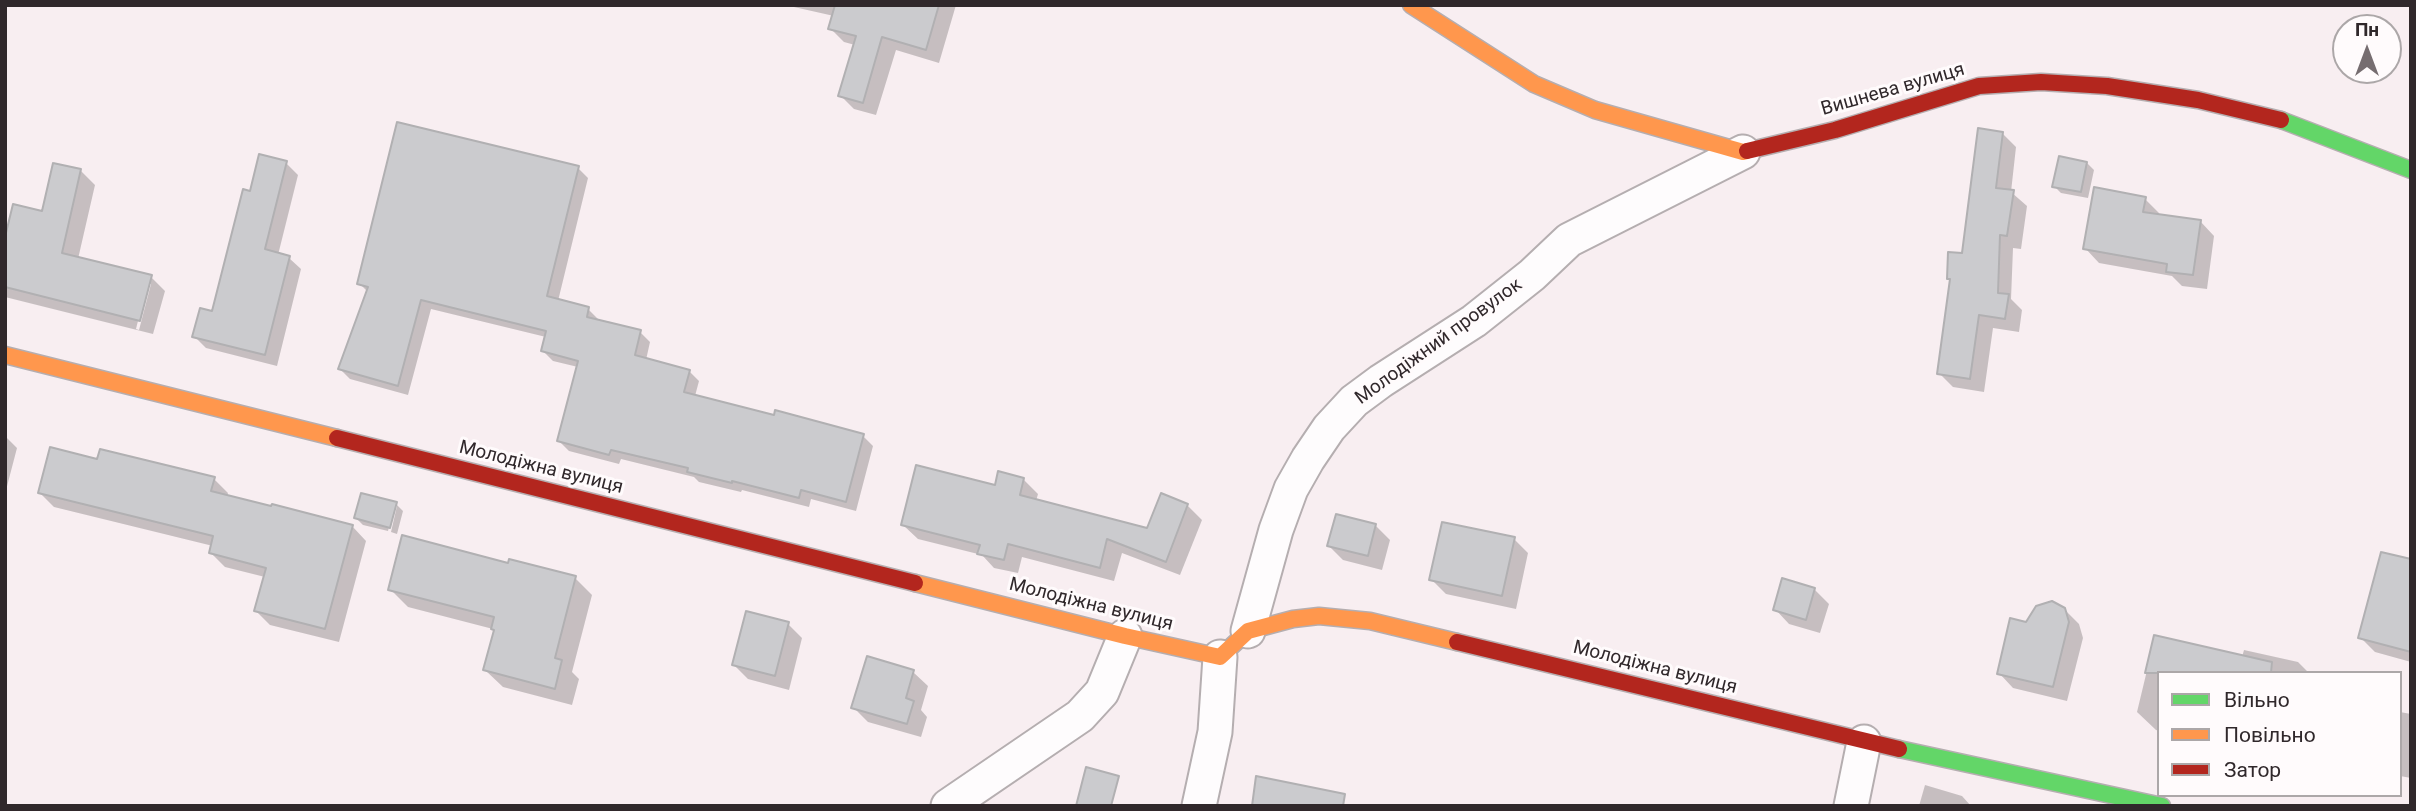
<!DOCTYPE html>
<html>
<head>
<meta charset="utf-8">
<style>
	body { margin:0 }
	#map { position:relative; width:2416px; height:811px; overflow:hidden; background:#f8eef1; font-family:Roboto,sans-serif }
	canvas { display:block }
	.frame { position:absolute; inset:0; border:7px solid #30282b; pointer-events:none }
	.legend { position:absolute; left:2157px; top:671px; width:245px; height:126px; box-sizing:border-box; background:#fffbfc; border:2px solid #aca7a8; margin:0; padding:9px 12px; list-style:none; font-size:21px; color:#30282b }
	.legend li { display:flex; align-items:center; gap:14px; height:35px }
	.legend b { width:35px; border:2px solid #aca7a8 }
	.north { position:absolute; left:2332px; top:14px; width:70px; height:70px; box-sizing:border-box; background:#fffbfc; border:2px solid #aca7a8; border-radius:50%; rotate:0deg; font-size:19px; font-weight:700; line-height:28px; text-align:center; color:#30282b }
	.north::after { content:''; display:block; margin:auto; width:24px; height:32px; background:#766d70; clip-path:polygon(50% 0,100% 100%,50% 72%,0 100%) }
</style>
</head>
<body>
<div id="map">
<canvas width="2416" height="811"></canvas>
<div class="frame"></div>
<ul class="legend">
<li><b style="height:9px;background:#63d668"></b>Вільно</li>
<li><b style="height:9px;background:#ff974d"></b>Повільно</li>
<li><b style="height:9px;background:#b3261e"></b>Затор</li>
</ul>
<div class="north">Пн</div>
</div>
<script>
const c = document.querySelector('canvas').getContext('2d');
c.lineJoin = 'round';
function paint(path, color) {
  c.fillStyle = color;
  c.fill(path, 'evenodd');
}
function toPath(rows) {
  const path = new Path2D();
  for (const r of rows) {
    path.moveTo(r[0], r[1]);
    for (let i = 2; i < r.length; i += 2) path.lineTo(r[i], r[i + 1]);
  }
  return path;
}
function strokePath(path, color, width, dash) {
  c.strokeStyle = color;
  c.lineWidth = width;
  c.lineCap = dash ? 'butt' : 'round';
  c.setLineDash(dash || []);
  c.stroke(path);
}
function write(font, color, halo, rows, align = 'center') {
  c.font = font + ' Roboto,sans-serif';
  c.lineWidth = 6;
  c.setLineDash([]);
  c.textBaseline = 'middle';
  c.strokeStyle = halo;
  c.fillStyle = color;
  for (const [text, x, y, turn = 0] of rows) {
    c.save();
    c.translate(x, y);
    c.rotate((+turn || 0) * Math.PI / 180);
    c.textAlign = isNaN(turn) ? turn : align;
    if (halo) c.strokeText(text, 0, 0);
    c.fillText(text, 0, 0);
    c.restore();
  }
}
paint(toPath([
	[785,5,956,5,939,63,896,50,876,115,854,109,840,95,855,45,844,42,830,28,834,16],
	[2002,133,2016,147,2011,192,2027,206,2021,249,2013,248,2011,299,2022,310,2019,332,1993,328,1984,392,1953,387,1939,373,1952,281,1949,278,1964,255],
	[286,163,298,175,278,255,289,258,301,269,277,366,206,348,194,336,213,313,251,193],
	[2087,163,2094,170,2088,198,2061,193,2054,186],
	[578,168,588,178,558,301,588,309,598,319,598,321,640,332,650,342,646,360,689,371,699,381,695,396,863,436,873,446,856,511,811,499,809,507,742,490,741,492,699,482,694,477,621,459,619,464,569,451,559,441,578,367,553,361,543,351,546,337,431,309,408,395,350,379,340,369,368,292,359,283],
	[81,171,95,185,78,259,151,277,165,291,153,334,5,297,5,240,43,214],
	[147,284,151,284,139,330,136,329],
	[2145,199,2159,213,2159,216,2200,221,2214,236,2207,289,2182,286,2172,276,2099,263,2085,248],
	[5,436,17,448,5,494],
	[99,461,214,479,228,493,227,497,352,526,366,541,339,642,270,625,256,611,265,577,225,567,211,553,213,546,54,507,40,493],
	[1023,479,1038,494,1036,501,1148,530,1187,505,1202,520,1180,575,1122,553,1114,581,1022,557,1018,573,994,568,982,555,918,539,903,525,996,487],
	[396,504,403,511,397,534,391,532,397,506,394,506,388,531,363,525,356,518],
	[1375,525,1390,540,1382,570,1343,560,1329,546],
	[1514,539,1528,553,1516,609,1446,594,1431,579],
	[2411,561,2411,662,2375,652,2360,637],
	[575,578,592,595,572,672,579,679,572,705,503,687,485,670,495,631,493,629,408,607,390,589],
	[1783,581,1815,590,1829,604,1820,633,1789,624,1775,609],
	[2064,609,2079,624,2083,638,2067,701,2013,688,1999,673,2027,624],
	[788,624,802,638,789,690,748,679,734,665],
	[2155,637,2242,657,2244,650,2298,662,2309,673,2159,673,2159,731,2156,730,2137,712],
	[913,672,928,686,921,710,927,717,921,737,868,722,853,707],
	[2400,712,2411,714,2411,778,2400,776],
	[1925,785,1962,796,1971,806,1919,806]
]), '#0003');
const building = toPath([
	[835,5,939,5,926,50,882,37,863,103,838,96,856,36,828,29,835,5],
	[397,122,579,166,547,296,589,307,587,317,641,330,635,355,690,370,684,392,774,415,775,410,864,434,846,502,801,490,799,498,732,481,732,483,687,472,688,468,611,450,609,455,557,441,578,361,541,351,546,331,421,300,398,386,338,369,368,287,357,284,397,122],
	[1978,128,2003,132,1996,188,2014,190,2007,236,2000,235,1998,293,2009,294,2005,319,1979,315,1970,379,1937,374,1950,279,1947,279,1948,252,1962,253,1978,128],
	[259,154,287,161,265,249,290,256,265,355,192,337,200,308,212,311,243,189,250,191,259,154],
	[2059,156,2087,162,2081,192,2052,187,2059,156],
	[53,163,81,169,62,253,152,275,140,321,5,287,5,237,13,204,42,211,53,163],
	[2094,187,2146,197,2143,212,2201,220,2193,275,2166,272,2167,264,2083,249,2094,187],
	[50,447,97,459,100,449,215,477,211,491,271,506,272,504,353,525,325,629,254,611,266,568,209,553,213,536,38,493,50,447],
	[916,465,995,485,998,471,1024,478,1020,495,1147,528,1161,493,1188,504,1166,562,1107,539,1100,568,1008,544,1004,560,977,554,980,545,901,525,916,465],
	[361,493,397,502,390,528,354,518,361,493],
	[1336,514,1376,524,1368,556,1327,546,1336,514],
	[1442,522,1515,537,1502,596,1429,580,1442,522],
	[402,535,508,563,509,559,576,576,555,658,562,660,555,689,483,670,494,630,491,629,494,617,388,590,402,535],
	[2381,552,2411,559,2411,652,2358,638,2381,552],
	[1782,578,1815,588,1806,620,1773,610,1782,578],
	[2052,601,2065,608,2069,622,2053,687,1997,674,2010,618,2026,622,2036,606,2052,601],
	[746,611,789,622,775,676,732,665,746,611],
	[2154,635,2272,662,2271,673,2145,673,2154,635],
	[867,656,914,670,906,698,914,701,907,724,851,708,867,656],
	[1086,767,1119,776,1111,806,1076,806,1086,767],
	[1256,776,1345,794,1343,806,1252,806,1256,776]
]);
paint(building, '#cbcbce');
strokePath(building, '#b1b0b2', 2);
const street = toPath([
	[1248,631,1276,530,1291,489,1308,459,1329,428,1354,401,1381,381,1474,321,1532,275,1569,240,1743,152],
	[948,806,1080,716,1102,692,1125,636],
	[1199,806,1215,732,1220,657],
	[1851,806,1864,742]
]);
const fast = toPath([
	[2281,120,2411,170],
	[1899,749,2162,806]
]);
const slow = toPath([
	[1411,5,1534,84,1595,110,1743,152,1747,151],
	[5,355,337,438],
	[915,583,1125,636,1220,657,1248,631,1293,619,1319,616,1370,621,1457,642]
]);
const jam = toPath([
	[1747,151,1835,130,1979,86,2041,82,2107,86,2198,100,2281,120],
	[337,438,915,583],
	[1457,642,1899,749]
]);
strokePath(street, '#b5aeb0', 37);
strokePath(fast, '#b5aeb0', 19);
strokePath(slow, '#b5aeb0', 19);
strokePath(jam, '#b5aeb0', 19);
strokePath(street, '#fefcfd', 33);
strokePath(fast, '#63d668', 16);
strokePath(slow, '#ff974d', 16);
strokePath(jam, '#b3261e', 16);
write('19px', '#30282b', '#fffbfc', [
	["Вишнева вулиця",1893,90,-16],
	["Молодіжний провулок",1439,342,-36],
	["Молодіжна вулиця",541,468,14],
	["Молодіжна вулиця",1091,605,14],
	["Молодіжна вулиця",1655,668,14]
]);
</script>
</body>
</html>
